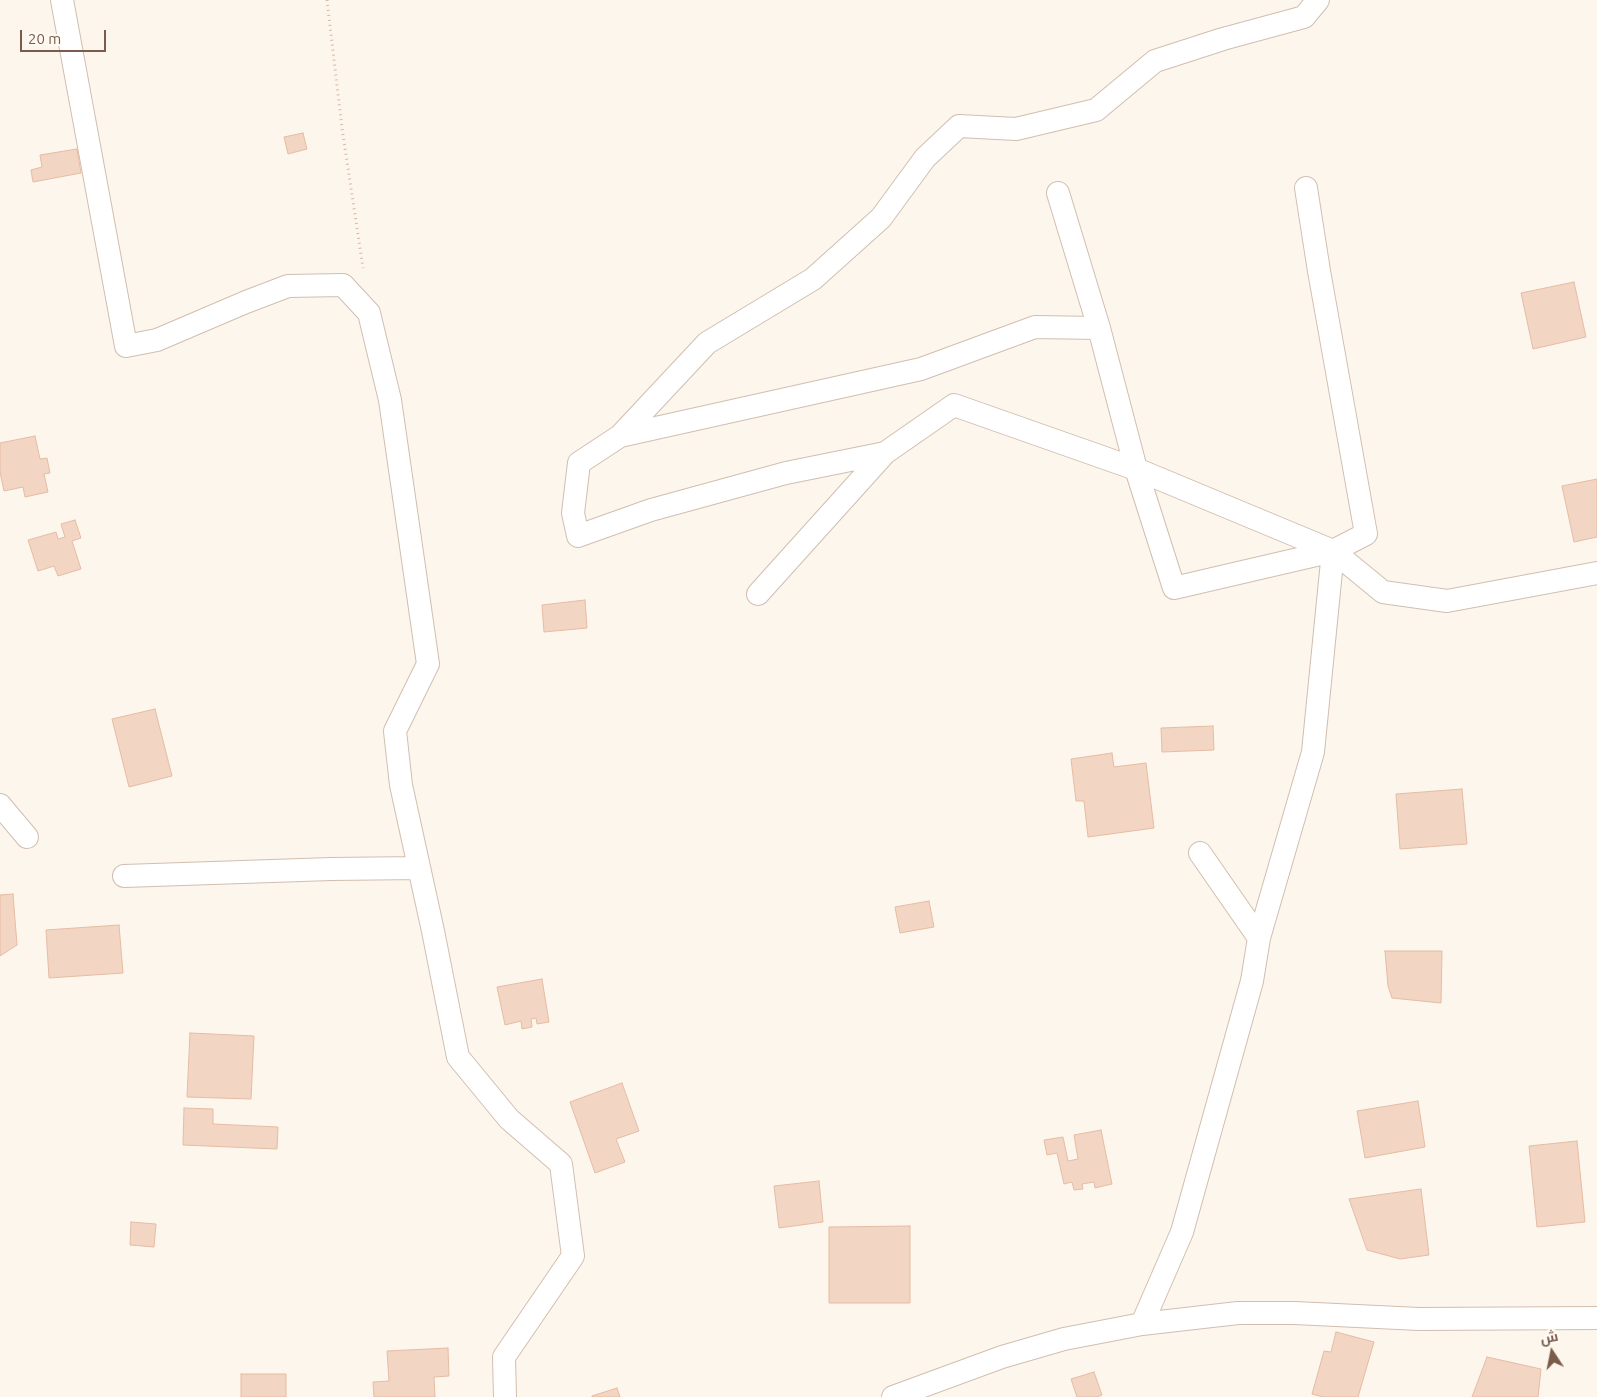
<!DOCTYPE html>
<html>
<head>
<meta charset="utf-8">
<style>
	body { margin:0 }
	#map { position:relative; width:1597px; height:1397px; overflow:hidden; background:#fdf6ec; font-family:Ubuntu,Cairo,sans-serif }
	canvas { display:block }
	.north { position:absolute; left:1527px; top:1327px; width:50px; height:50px; -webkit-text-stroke:4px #fffaf3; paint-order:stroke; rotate:349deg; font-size:14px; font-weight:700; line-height:20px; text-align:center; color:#7a5c4d }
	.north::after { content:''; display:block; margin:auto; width:18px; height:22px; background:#7a5c4d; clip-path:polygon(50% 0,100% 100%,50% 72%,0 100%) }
	.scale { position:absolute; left:20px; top:30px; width:86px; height:22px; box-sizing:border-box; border:2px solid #7a5c4d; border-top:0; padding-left:6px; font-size:15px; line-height:18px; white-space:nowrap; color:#7a5c4d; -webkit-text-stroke:4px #fffaf3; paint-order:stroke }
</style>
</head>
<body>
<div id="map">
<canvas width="1597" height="1397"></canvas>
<div class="north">ش</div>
<div class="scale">20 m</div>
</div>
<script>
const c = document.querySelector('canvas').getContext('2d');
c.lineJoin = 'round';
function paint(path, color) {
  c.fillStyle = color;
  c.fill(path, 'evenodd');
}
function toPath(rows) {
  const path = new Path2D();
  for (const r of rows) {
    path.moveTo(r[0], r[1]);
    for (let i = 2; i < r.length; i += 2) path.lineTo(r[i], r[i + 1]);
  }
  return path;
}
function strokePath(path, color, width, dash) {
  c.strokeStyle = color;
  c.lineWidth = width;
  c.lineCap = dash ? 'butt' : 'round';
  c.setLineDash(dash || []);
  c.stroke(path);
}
const building = toPath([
	[303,133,307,149,288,154,284,137,303,133],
	[77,149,81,173,33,182,31,170,42,167,40,155,77,149],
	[1574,282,1586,337,1533,349,1521,293,1574,282],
	[35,436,40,459,47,458,50,473,44,474,48,492,25,497,23,487,4,491,0,472,0,443,35,436],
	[1597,479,1597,537,1574,542,1562,486,1597,479],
	[75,520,81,538,72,541,81,569,58,576,54,566,38,571,28,540,56,532,58,539,65,537,61,524,75,520],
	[585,600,587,628,544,632,542,605,585,600],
	[155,709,172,776,129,787,112,719,155,709],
	[1213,726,1214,750,1162,752,1161,728,1213,726],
	[1112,753,1114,767,1146,763,1154,828,1088,837,1084,801,1076,801,1071,759,1112,753],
	[1462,789,1467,844,1400,849,1396,794,1462,789],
	[13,894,17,945,0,956,0,895,13,894],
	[929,901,934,927,900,933,895,907,929,901],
	[119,925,123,973,49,978,46,930,119,925],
	[1385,951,1442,951,1441,1003,1392,998,1388,986,1385,951],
	[542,979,549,1022,537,1024,536,1018,531,1019,532,1027,522,1029,521,1021,505,1025,497,987,542,979],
	[190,1033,254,1036,251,1099,187,1097,190,1033],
	[622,1083,639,1131,616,1139,625,1162,595,1173,570,1102,622,1083],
	[1418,1101,1425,1147,1365,1158,1357,1111,1418,1101],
	[184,1108,213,1109,213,1124,278,1127,277,1149,183,1145,184,1108],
	[1101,1130,1112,1184,1095,1188,1094,1182,1082,1184,1083,1189,1074,1190,1072,1182,1064,1184,1057,1153,1047,1155,1044,1140,1063,1137,1068,1161,1078,1159,1074,1135,1101,1130],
	[1577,1141,1585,1222,1537,1227,1529,1146,1577,1141],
	[819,1181,823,1222,779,1228,774,1186,819,1181],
	[1421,1189,1429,1255,1400,1259,1367,1250,1349,1199,1421,1189],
	[131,1222,156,1224,154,1247,130,1245,131,1222],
	[910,1226,910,1303,829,1303,829,1227,910,1226],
	[1336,1332,1374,1342,1358,1397,1323,1397,1312,1394,1324,1351,1331,1352,1336,1332],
	[448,1348,449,1376,434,1377,435,1397,374,1397,373,1382,389,1381,387,1351,448,1348],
	[1487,1357,1541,1369,1538,1397,1472,1397,1487,1357],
	[1094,1372,1102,1395,1097,1397,1077,1397,1071,1379,1094,1372],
	[241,1374,286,1374,286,1397,241,1397,241,1374],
	[617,1388,620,1397,592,1397,592,1396,617,1388]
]);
paint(building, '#f3d5c3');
strokePath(building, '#e6bba3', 1);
const minor = toPath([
	[62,0,126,346,157,340,246,302,288,286,343,285,369,313,390,400,428,664,395,731,401,785,433,931,458,1057,509,1119,561,1164,573,1256,504,1357,505,1397],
	[1058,193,1099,328,1035,327,921,369,620,436,579,463,573,513,578,536,651,510,786,473,885,453,954,405,1136,469,1333,551,1313,752,1259,938],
	[1099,328,1136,469,1174,588,1333,551,1366,534,1319,271,1306,188],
	[620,436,707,343,813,279,881,218,925,158,959,126,1016,129,1096,110,1155,61,1223,39,1304,17,1318,0],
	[1333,551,1383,592,1447,601,1597,573],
	[758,594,885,453],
	[0,805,27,837],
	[124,876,331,869,419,868],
	[1142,1324,1182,1232,1252,981,1259,938,1200,853],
	[893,1397,1002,1357,1064,1339,1142,1324,1238,1313,1295,1313,1419,1319,1597,1318]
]);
strokePath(minor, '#d1beb0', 24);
strokePath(toPath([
	[327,0,342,128,363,268]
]), '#d9b8a5', 3, [1, 4]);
strokePath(minor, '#fff', 22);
</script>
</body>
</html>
